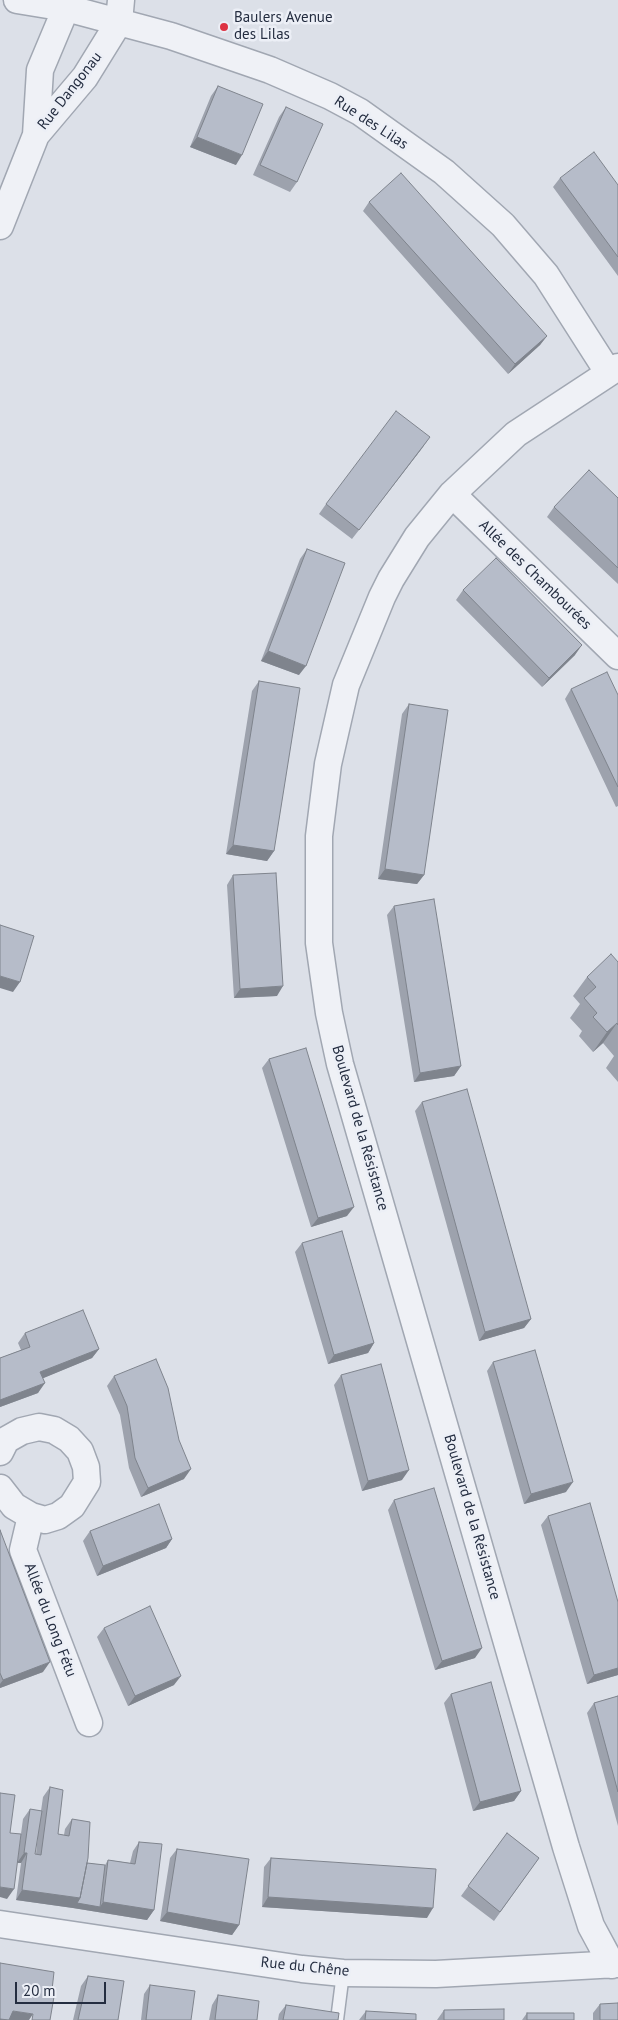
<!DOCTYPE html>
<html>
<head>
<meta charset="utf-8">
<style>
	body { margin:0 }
	#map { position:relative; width:618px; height:2020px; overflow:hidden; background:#dce0e8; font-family:"PT Sans",sans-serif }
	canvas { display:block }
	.scale { position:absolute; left:15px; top:1982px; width:91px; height:22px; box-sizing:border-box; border:2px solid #242d40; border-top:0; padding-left:6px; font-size:15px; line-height:18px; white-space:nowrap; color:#242d40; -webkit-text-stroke:4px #eceff6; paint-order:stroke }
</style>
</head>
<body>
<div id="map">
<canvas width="618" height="2020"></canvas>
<div class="scale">20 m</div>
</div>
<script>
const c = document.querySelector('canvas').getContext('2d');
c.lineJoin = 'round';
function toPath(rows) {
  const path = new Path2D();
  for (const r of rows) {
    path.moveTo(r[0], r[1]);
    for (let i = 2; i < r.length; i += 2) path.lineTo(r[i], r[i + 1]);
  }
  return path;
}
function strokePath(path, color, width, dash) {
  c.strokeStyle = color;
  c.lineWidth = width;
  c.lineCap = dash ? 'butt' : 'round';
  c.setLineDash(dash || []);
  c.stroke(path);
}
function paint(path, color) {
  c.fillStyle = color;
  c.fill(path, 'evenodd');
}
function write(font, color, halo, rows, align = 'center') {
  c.font = font + ' "PT Sans",sans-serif';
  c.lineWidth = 5;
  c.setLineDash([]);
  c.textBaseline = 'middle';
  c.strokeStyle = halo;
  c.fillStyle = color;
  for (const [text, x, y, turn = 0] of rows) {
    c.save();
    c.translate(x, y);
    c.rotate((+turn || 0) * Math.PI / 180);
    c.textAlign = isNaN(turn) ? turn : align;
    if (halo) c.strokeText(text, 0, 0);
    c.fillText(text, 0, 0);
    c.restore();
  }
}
const service = toPath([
	[337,2020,343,1973]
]);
const minor = toPath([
	[17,0,66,8,171,36,270,70,330,96,360,112,444,172,503,225,546,275,608,372],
	[36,135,85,77,119,22,121,0],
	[0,226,36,135,40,70,66,8,72,0],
	[452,494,618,656],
	[0,1452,6,1440,22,1431,39,1427,54,1430,69,1439,80,1451,86,1467,87,1482,72,1506,58,1516,45,1520,31,1516,14,1506,0,1488],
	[31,1516,23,1550,89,1723],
	[0,1924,302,1969,343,1973,436,1974,618,1964],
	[612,1965,591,1926,566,1847,340,1064,329,1013,319,943,319,836,328,764,346,685,382,597,391,579,417,537,452,494,516,434,618,367]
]);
strokePath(service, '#a1a7b2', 15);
strokePath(minor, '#a1a7b2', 29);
strokePath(service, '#eff1f6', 12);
strokePath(minor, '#eff1f6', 26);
paint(toPath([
	[218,86,236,165,190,147,211,96],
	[286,107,297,182,290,192,253,175,279,117],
	[560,178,618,185,618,276,553,187],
	[369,202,547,336,540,345,508,374,363,211],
	[423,447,352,539,319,514,326,504],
	[618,498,618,584,547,517,554,507],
	[307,549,299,675,261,661,300,559],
	[463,590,575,655,542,687,456,600],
	[259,681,274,851,267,861,226,854,252,691],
	[571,689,618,695,618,806,616,807,565,699],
	[409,704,424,875,417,884,378,879,402,714],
	[233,875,277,996,234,998,227,885],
	[394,906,461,1066,454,1076,414,1082,387,915],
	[618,962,618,1082,606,1068,614,1056,603,1043,593,1052,579,1036,582,1031,570,1018,580,1004,573,996,587,977],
	[269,1059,347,1216,311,1227,262,1068],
	[422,1102,531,1319,524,1328,479,1341,415,1111],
	[302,1243,374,1343,368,1353,328,1364,295,1252],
	[25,1333,99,1349,92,1358,43,1378,38,1393,0,1407,0,1358,21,1350,18,1343],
	[493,1362,566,1492,524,1504,487,1371],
	[341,1375,402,1480,362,1491,334,1385],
	[114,1376,184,1479,141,1497,129,1468,120,1415,107,1386],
	[394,1500,475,1658,435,1670,388,1510],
	[548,1516,618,1602,618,1675,587,1684,541,1525],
	[0,1530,43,1672,0,1688],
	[90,1531,172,1539,166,1548,97,1576,83,1541],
	[104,1628,174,1685,128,1706,97,1637],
	[451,1694,521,1791,514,1801,473,1811,444,1703],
	[618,1696,618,1826,587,1713,594,1703],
	[50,1787,58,1834,64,1835,65,1829,72,1819,87,1863,105,1865,108,1860,130,1863,133,1851,139,1842,154,1910,147,1920,73,1908,16,1900,21,1863,17,1863,23,1819,30,1809,41,1811,43,1797],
	[38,1834,36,1854,35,1854],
	[507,1833,539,1858,494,1921,461,1896],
	[177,1849,239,1925,232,1935,160,1921,170,1858],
	[271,1858,427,1918,262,1907,264,1867],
	[88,1976,118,2020,73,2020,81,1986],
	[150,1985,191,2020,141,2020,144,1994],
	[218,1995,256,2020,257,2020,209,2020,212,2005],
	[600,2004,618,2020,593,2020,593,2013],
	[286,2005,338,2020,278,2020,279,2014],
	[444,2010,504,2020,437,2020],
	[366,2011,416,2020,359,2020],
	[527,2013,574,2020,522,2020]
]), '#9da2ad');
paint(toPath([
	[197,137,242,155,236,165,190,147],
	[547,336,540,345,508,374,515,364],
	[430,437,423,447,352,539,359,530],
	[582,645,575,655,542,687,549,678],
	[268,651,306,666,299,675,261,661],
	[233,845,274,851,267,861,226,854],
	[385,869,424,875,417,884,378,879],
	[0,976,20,982,13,992,0,988],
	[283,986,277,996,234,998,240,989],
	[617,1023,603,1043,593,1052,607,1032],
	[461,1066,454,1076,414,1082,420,1073],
	[354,1207,347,1216,311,1227,318,1218],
	[531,1319,524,1328,479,1341,485,1332],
	[374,1343,368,1353,328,1364,334,1355],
	[99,1349,92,1358,34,1382,40,1372],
	[45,1383,38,1393,0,1407,0,1400],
	[191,1469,184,1479,141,1497,148,1488],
	[409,1470,402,1480,362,1491,368,1481],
	[573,1482,566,1492,524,1504,531,1494],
	[172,1539,166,1548,97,1576,103,1566],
	[482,1648,475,1658,435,1670,442,1661],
	[50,1662,43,1672,0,1688,0,1684,3,1680],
	[618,1668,618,1675,587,1684,594,1675],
	[181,1676,174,1685,128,1706,135,1696],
	[521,1791,514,1801,473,1811,480,1802],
	[24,1853,27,1853,21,1863,17,1863],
	[0,1887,14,1889,7,1899,0,1897],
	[22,1890,80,1898,100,1907,103,1902,154,1910,147,1920,73,1908,16,1900],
	[268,1897,433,1908,427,1918,262,1907],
	[167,1912,239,1925,232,1935,160,1921],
	[13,2011,33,2014,29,2020,0,2020,0,2019]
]), '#7f848d');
const building = toPath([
	[218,86,263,104,242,155,197,137,218,86],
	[286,107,323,124,297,182,260,165,286,107],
	[594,152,618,185,618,257,560,178,594,152],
	[401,173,547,336,515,364,369,202,401,173],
	[396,411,430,437,359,530,326,504,396,411],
	[589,470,618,498,618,568,554,507,589,470],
	[307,549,345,563,306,666,268,651,307,549],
	[496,558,582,645,549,678,463,590,496,558],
	[607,672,618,695,618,787,571,689,607,672],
	[259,681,300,688,274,851,233,845,259,681],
	[409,704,448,710,424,875,385,869,409,704],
	[276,873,283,986,240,989,233,875,276,873],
	[434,899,461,1066,420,1073,394,906,434,899],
	[0,925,34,936,20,982,0,976,0,925],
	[611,954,618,962,618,1025,617,1023,607,1032,593,1017,597,1013,584,998,596,987,587,977,611,954],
	[306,1048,354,1207,318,1218,269,1059,306,1048],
	[467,1089,531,1319,485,1332,422,1102,467,1089],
	[342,1231,374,1343,334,1355,302,1243,342,1231],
	[83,1310,99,1349,40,1372,45,1383,0,1400,0,1358,30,1347,25,1333,83,1310],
	[535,1350,573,1482,531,1494,493,1362,535,1350],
	[156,1359,168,1388,179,1440,191,1469,148,1488,135,1458,127,1406,114,1376,156,1359],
	[381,1364,409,1470,368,1481,341,1375,381,1364],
	[434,1488,482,1648,442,1661,394,1500,434,1488],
	[590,1503,618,1602,618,1668,594,1675,548,1516,590,1503],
	[159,1504,172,1539,103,1566,90,1531,159,1504],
	[0,1530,50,1662,3,1680,0,1673,0,1530],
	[150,1606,181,1676,135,1696,104,1628,150,1606],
	[491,1682,521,1791,480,1802,451,1694,491,1682],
	[618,1696,618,1792,594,1703,618,1696],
	[50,1787,63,1790,58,1834,69,1836,72,1819,90,1822,88,1858,80,1898,22,1890,27,1853,24,1853,30,1809,42,1811,35,1854,41,1855,50,1787],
	[0,1793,15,1795,10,1833,21,1834,14,1889,0,1887,0,1793],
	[507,1833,539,1858,500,1912,468,1886,507,1833],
	[139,1842,162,1844,154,1910,103,1902,108,1860,135,1864,139,1842],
	[177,1849,249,1859,239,1925,167,1912,177,1849],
	[271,1858,436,1869,433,1908,268,1897,271,1858],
	[87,1863,105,1865,100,1907,77,1903,80,1898,87,1863],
	[0,1963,54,1972,52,1990,55,1991,50,2020,32,2020,33,2014,13,2011,9,2020,0,2019,0,1963],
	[88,1976,124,1981,118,2020,78,2020,88,1976],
	[150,1985,195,1991,191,2020,146,2020,150,1985],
	[218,1995,259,2001,257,2020,215,2020,218,1995],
	[618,2003,618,2020,600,2020,600,2004,618,2003],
	[286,2005,339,2013,338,2020,283,2020,286,2005],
	[504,2009,504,2020,444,2020,444,2010,504,2009],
	[366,2011,416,2014,416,2020,365,2020,366,2011],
	[527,2013,574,2013,574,2020,527,2020,527,2013]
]);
paint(building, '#b6bcc9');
strokePath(building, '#7f848d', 1);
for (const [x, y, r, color] of [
	[224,27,5,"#dd3242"]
]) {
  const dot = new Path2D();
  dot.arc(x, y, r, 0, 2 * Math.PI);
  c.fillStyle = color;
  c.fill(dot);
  strokePath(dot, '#eceff6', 2);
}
write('15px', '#242d40', '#eceff6', [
	["Baulers Avenue",234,18],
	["des Lilas",234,35]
], 'left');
write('15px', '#242d40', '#eceff6', [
	["Rue Dangonau",70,91,-52],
	["Rue des Lilas",371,123,33],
	["Allée des Chambourées",535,575,44],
	["Boulevard de la Résistance",360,1128,74],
	["Boulevard de la Résistance",472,1517,74],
	["Allée du Long Fétu",50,1620,69],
	["Rue du Chêne",305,1967,6]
]);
</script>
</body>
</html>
